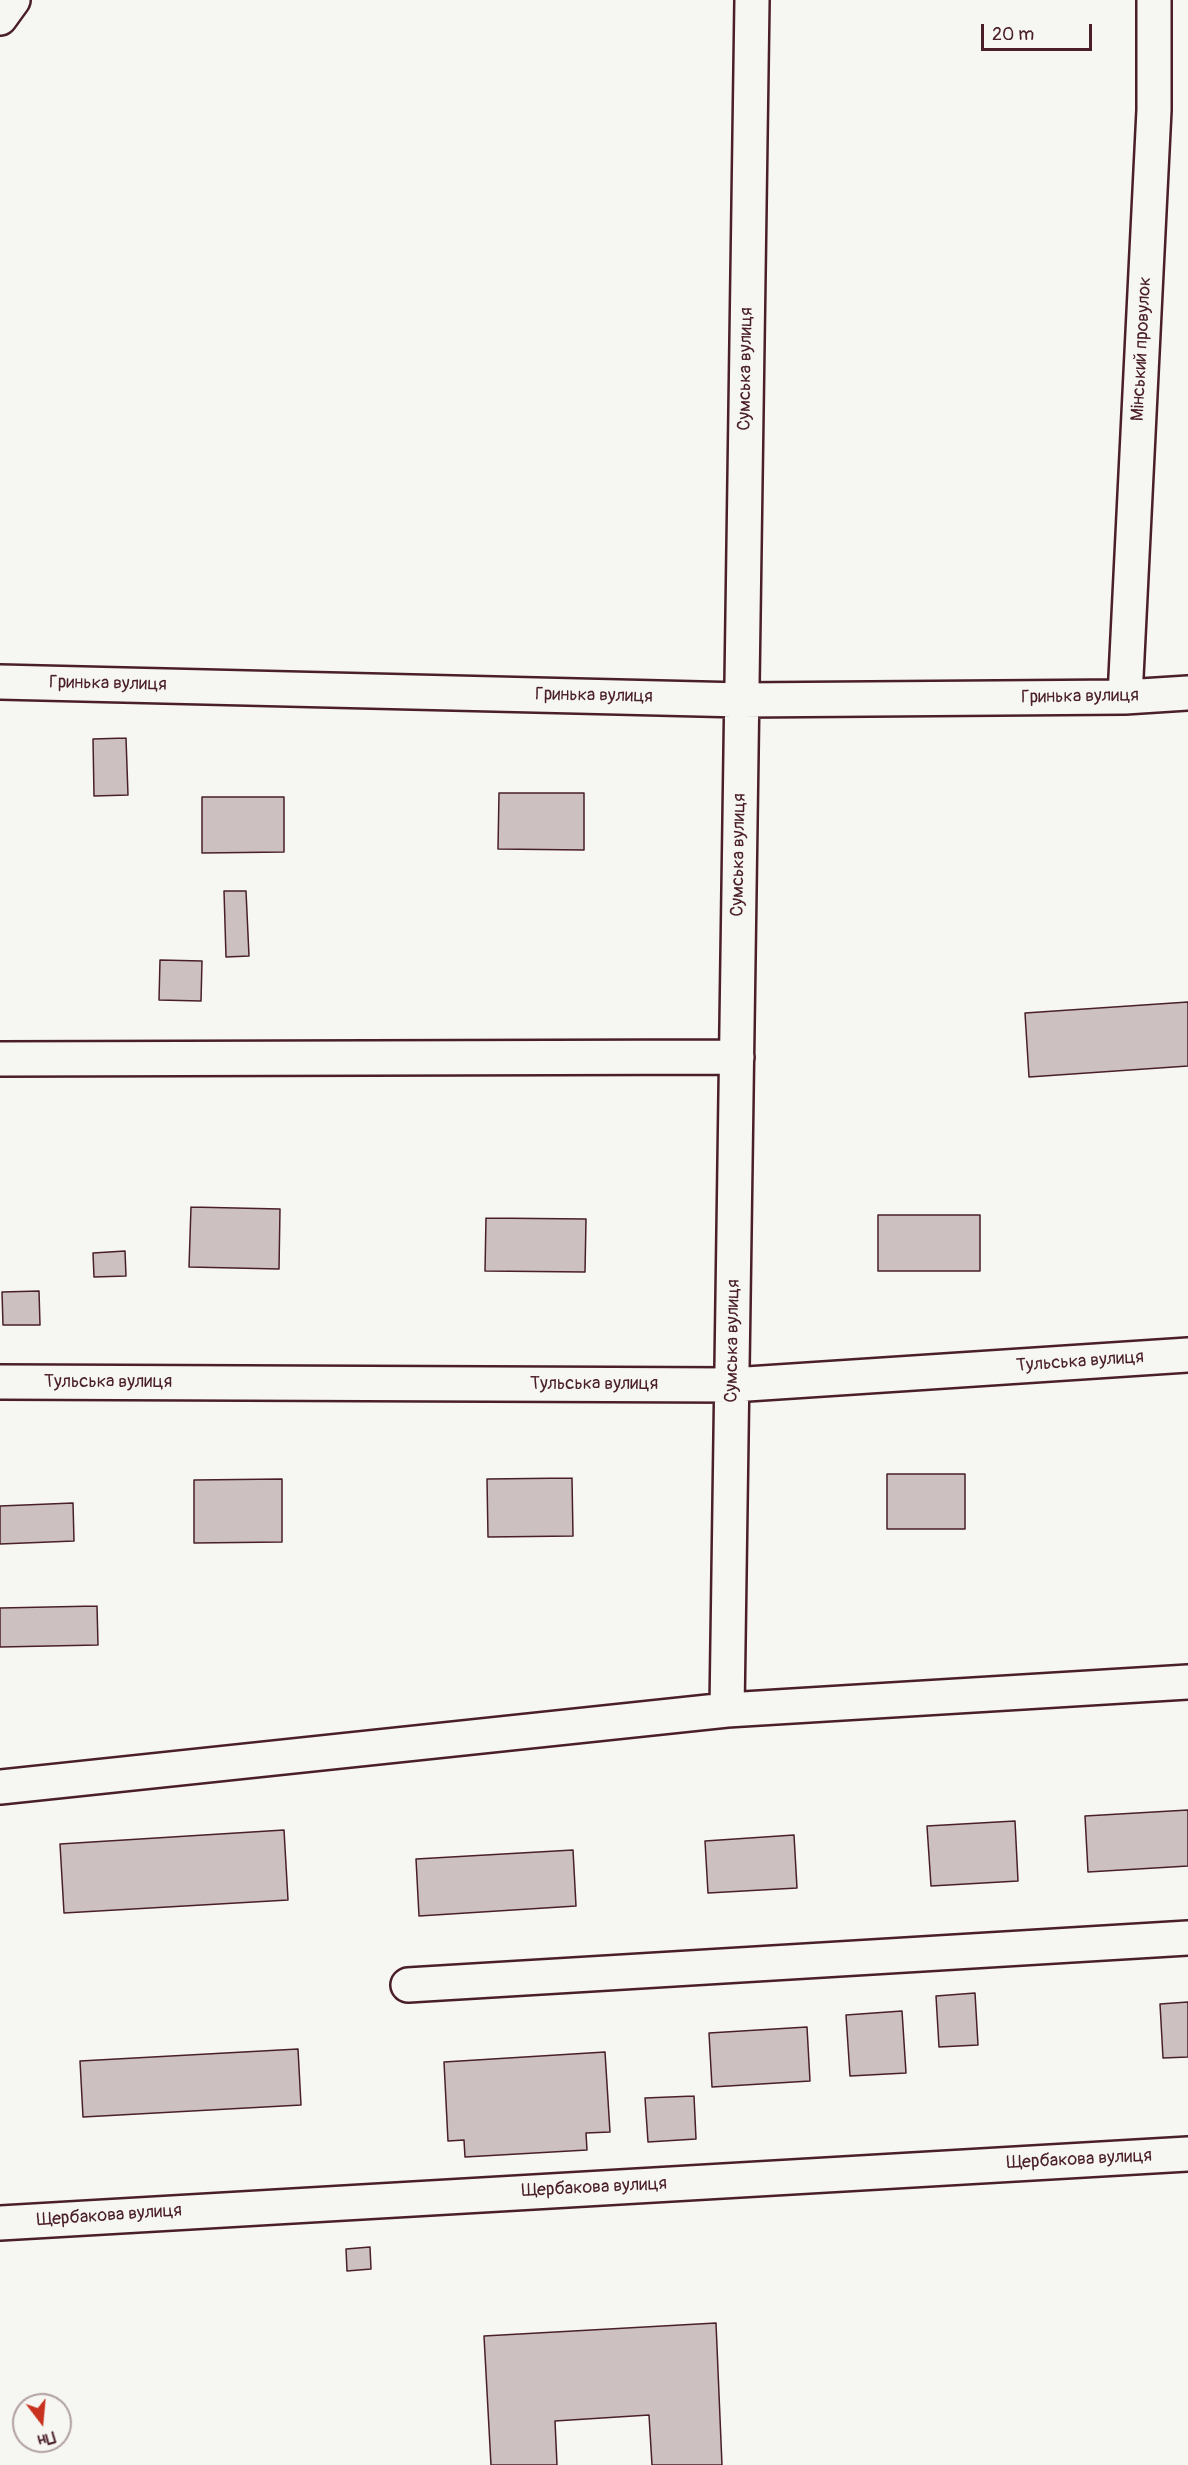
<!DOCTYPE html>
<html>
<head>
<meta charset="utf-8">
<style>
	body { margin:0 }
	#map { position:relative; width:1188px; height:2465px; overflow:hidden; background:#f6f6f2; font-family:Pangolin,sans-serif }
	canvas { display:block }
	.north { position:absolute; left:12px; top:2393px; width:60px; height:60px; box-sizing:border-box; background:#f6f6f2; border:2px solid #b1a0a2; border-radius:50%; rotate:164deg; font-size:16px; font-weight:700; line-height:24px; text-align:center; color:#4a1f2b }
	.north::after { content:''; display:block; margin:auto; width:21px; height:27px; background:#c8321e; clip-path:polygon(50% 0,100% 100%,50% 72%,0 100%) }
	.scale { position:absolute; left:981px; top:24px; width:111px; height:27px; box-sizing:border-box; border:3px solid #4a1f2b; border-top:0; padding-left:8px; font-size:18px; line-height:21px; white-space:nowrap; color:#4a1f2b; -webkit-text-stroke:4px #f6f6f2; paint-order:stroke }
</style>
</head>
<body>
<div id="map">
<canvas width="1188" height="2465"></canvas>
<div class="north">Пн</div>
<div class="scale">20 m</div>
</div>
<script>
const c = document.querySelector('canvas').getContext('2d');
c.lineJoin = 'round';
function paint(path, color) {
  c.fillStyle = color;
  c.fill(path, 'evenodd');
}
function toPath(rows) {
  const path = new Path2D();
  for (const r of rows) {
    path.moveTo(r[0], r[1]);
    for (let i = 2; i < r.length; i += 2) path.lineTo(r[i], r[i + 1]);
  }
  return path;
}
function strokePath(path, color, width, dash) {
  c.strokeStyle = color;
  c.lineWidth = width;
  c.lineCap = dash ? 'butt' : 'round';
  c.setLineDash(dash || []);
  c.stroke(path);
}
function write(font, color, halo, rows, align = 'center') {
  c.font = font + ' Pangolin,sans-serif';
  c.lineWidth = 4.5;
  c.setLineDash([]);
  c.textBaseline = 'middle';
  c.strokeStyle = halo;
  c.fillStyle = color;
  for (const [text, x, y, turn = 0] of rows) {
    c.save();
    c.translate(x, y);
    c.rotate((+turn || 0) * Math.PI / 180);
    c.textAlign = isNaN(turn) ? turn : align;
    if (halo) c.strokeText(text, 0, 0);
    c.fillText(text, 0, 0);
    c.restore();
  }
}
const building = toPath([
	[126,738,128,795,94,796,93,739,126,738],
	[499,793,584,793,584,850,498,849,499,793],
	[202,797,284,797,284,852,202,853,202,797],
	[224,891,246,891,249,956,226,957,224,891],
	[160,960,202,961,201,1001,159,1000,160,960],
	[1188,1002,1188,1066,1029,1077,1025,1013,1188,1002],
	[191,1207,280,1209,279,1269,189,1267,191,1207],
	[878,1215,980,1215,980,1271,878,1271,878,1215],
	[486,1218,586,1219,585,1272,485,1271,486,1218],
	[125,1251,126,1276,94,1277,93,1253,125,1251],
	[39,1291,40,1325,3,1325,2,1292,39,1291],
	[887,1474,965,1474,965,1529,887,1529,887,1474],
	[572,1478,573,1536,488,1537,487,1479,572,1478],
	[282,1479,282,1542,194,1543,194,1480,282,1479],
	[73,1503,74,1541,0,1544,0,1506,73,1503],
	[97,1606,98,1645,0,1647,0,1608,97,1606],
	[1188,1810,1188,1866,1088,1872,1085,1816,1188,1810],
	[1015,1821,1018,1881,931,1886,927,1826,1015,1821],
	[284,1830,288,1900,64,1913,60,1844,284,1830],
	[794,1835,797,1888,708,1893,705,1841,794,1835],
	[573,1850,576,1906,419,1916,416,1859,573,1850],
	[975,1993,978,2045,939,2047,936,1996,975,1993],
	[1188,2002,1188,2057,1163,2058,1160,2004,1188,2002],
	[902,2011,906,2073,850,2076,846,2015,902,2011],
	[807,2027,810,2081,712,2087,709,2033,807,2027],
	[298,2049,301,2105,83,2117,80,2061,298,2049],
	[605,2052,610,2132,586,2133,587,2150,465,2157,464,2140,448,2141,444,2062,605,2052],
	[694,2096,696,2139,648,2142,645,2098,694,2096],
	[370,2247,371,2269,347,2271,346,2249,370,2247],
	[716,2323,722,2465,652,2465,649,2415,555,2421,557,2465,491,2465,484,2336,716,2323]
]);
paint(building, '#ccc1c0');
strokePath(building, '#4a1f2b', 1.5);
const street = toPath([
	[0,18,13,0],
	[0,682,742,700,1125,697,1188,693],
	[1125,697,1154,110,1154,0],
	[0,1059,737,1057],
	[0,1382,732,1385,1188,1355],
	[727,1710,752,0],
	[0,1787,727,1710,1188,1682],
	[408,1985,1188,1938],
	[0,2223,1188,2154]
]);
strokePath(street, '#4a1f2b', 38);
strokePath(street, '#f6f6f2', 33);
write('18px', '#4a1f2b', '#f6f6f2', [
	["Мінський провулок",1142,349,-87],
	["Сумська вулиця",746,369,-89],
	["Гринька вулиця",108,684,1],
	["Гринька вулиця",594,696,1],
	["Гринька вулиця",1080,697,-1],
	["Сумська вулиця",739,855,-89],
	["Сумська вулиця",733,1341,-89],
	["Тульська вулиця",1080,1362,-4],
	["Тульська вулиця",108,1382],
	["Тульська вулиця",594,1384],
	["Щербакова вулиця",1079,2160,-3],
	["Щербакова вулиця",594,2188,-3],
	["Щербакова вулиця",109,2216,-4]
]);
</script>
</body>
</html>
